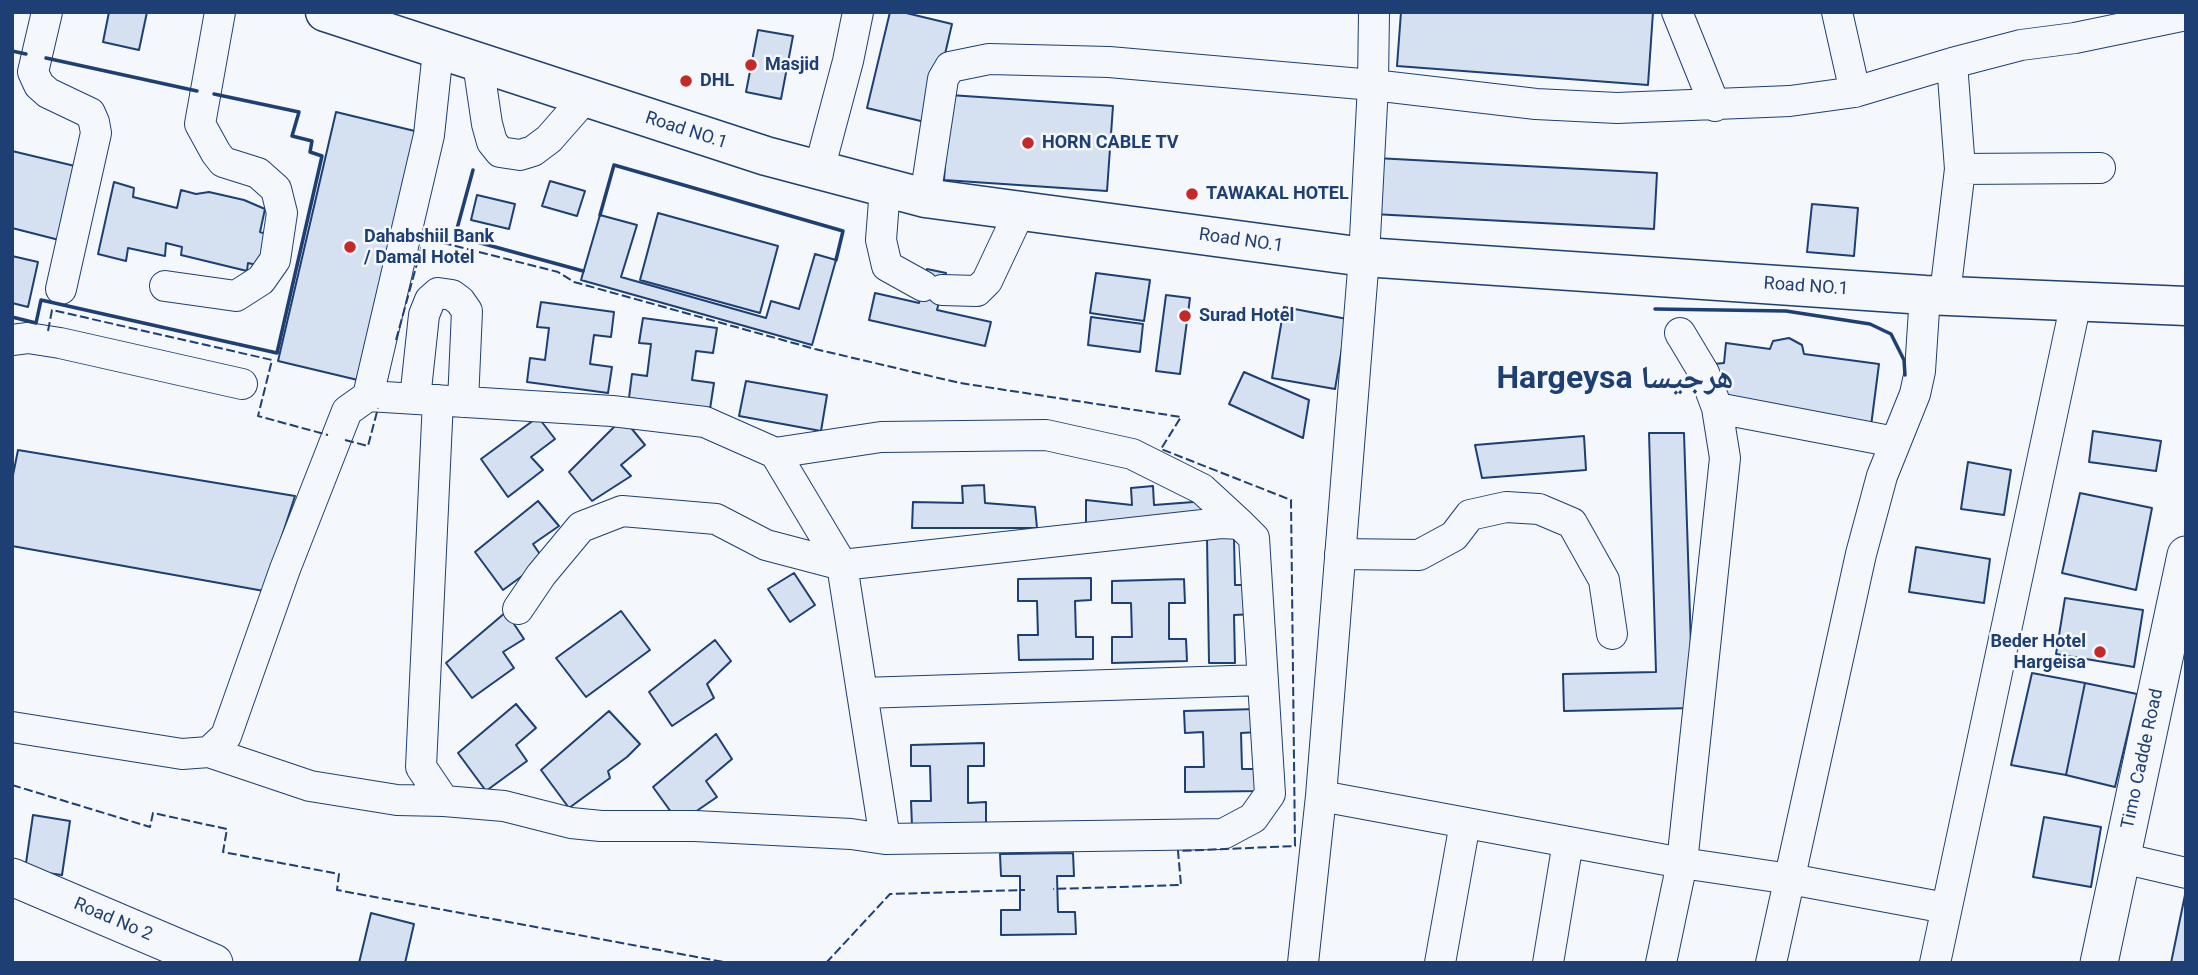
<!DOCTYPE html>
<html>
<head>
<meta charset="utf-8">
<style>
	body { margin:0 }
	#map { position:relative; width:2198px; height:975px; overflow:hidden; background:#f4f7fb; font-family:Roboto,sans-serif }
	canvas { display:block }
	.frame { position:absolute; inset:0; border:14px solid #1d3f73; pointer-events:none }
</style>
</head>
<body>
<div id="map">
<canvas width="2198" height="975"></canvas>
<div class="frame"></div>
</div>
<script>
const c = document.querySelector('canvas').getContext('2d');
c.lineJoin = 'round';
function paint(path, color) {
  c.fillStyle = color;
  c.fill(path, 'evenodd');
}
function toPath(rows) {
  const path = new Path2D();
  for (const r of rows) {
    path.moveTo(r[0], r[1]);
    for (let i = 2; i < r.length; i += 2) path.lineTo(r[i], r[i + 1]);
  }
  return path;
}
function strokePath(path, color, width, dash) {
  c.strokeStyle = color;
  c.lineWidth = width;
  c.lineCap = dash ? 'butt' : 'round';
  c.setLineDash(dash || []);
  c.stroke(path);
}
function write(font, color, halo, rows, align = 'center') {
  c.font = font + ' Roboto,"Noto Naskh Arabic",sans-serif';
  c.lineWidth = 5;
  c.setLineDash([]);
  c.textBaseline = 'middle';
  c.strokeStyle = halo;
  c.fillStyle = color;
  for (const [text, x, y, turn = 0] of rows) {
    c.save();
    c.translate(x, y);
    c.rotate((+turn || 0) * Math.PI / 180);
    c.textAlign = isNaN(turn) ? turn : align;
    if (halo) c.strokeText(text, 0, 0);
    c.fillText(text, 0, 0);
    c.restore();
  }
}
const building = toPath([
	[109,12,147,12,139,50,103,42,109,12],
	[890,12,902,12,952,24,929,123,867,108,890,12],
	[1401,12,1653,12,1648,85,1397,66,1401,12],
	[758,30,793,36,781,99,746,92,758,30],
	[950,95,1113,106,1107,191,944,180,950,95],
	[336,112,423,133,362,381,278,361,336,112],
	[12,151,79,167,63,241,12,228,12,151],
	[1376,158,1657,173,1654,229,1373,214,1376,158],
	[550,181,585,191,577,216,542,206,550,181],
	[114,182,134,188,133,197,177,208,181,190,196,194,209,192,244,200,265,209,260,232,267,234,261,266,248,263,247,271,181,255,182,247,166,243,165,256,128,248,126,261,98,254,114,182],
	[477,195,515,204,509,229,471,220,477,195],
	[1812,204,1858,208,1854,256,1807,252,1812,204],
	[658,213,778,246,760,313,640,280,658,213],
	[600,215,637,225,621,277,766,318,771,301,799,309,815,254,836,260,812,345,581,280,600,215],
	[12,256,38,262,28,307,12,303,12,256],
	[927,269,946,273,937,310,991,322,985,346,869,320,875,293,919,303,927,269],
	[1096,273,1150,280,1144,321,1090,313,1096,273],
	[1166,295,1190,298,1180,374,1156,371,1166,295],
	[541,302,614,312,611,337,594,335,590,364,612,367,608,393,527,382,530,358,545,360,549,328,537,327,541,302],
	[1284,307,1347,319,1335,389,1272,378,1284,307],
	[1091,317,1143,324,1140,352,1088,345,1091,317],
	[643,318,717,328,713,353,696,351,692,380,714,383,710,409,629,398,632,374,647,376,651,344,639,343,643,318],
	[1789,338,1802,345,1804,354,1879,364,1871,426,1718,404,1714,364,1724,363,1726,343,1770,349,1773,341,1789,338],
	[1244,372,1309,400,1303,438,1229,404,1244,372],
	[746,381,827,395,821,431,739,416,746,381],
	[538,417,555,439,531,457,543,470,508,497,481,459,538,417],
	[623,418,645,445,621,465,631,476,592,501,569,472,623,418],
	[2093,431,2161,441,2156,471,2089,462,2093,431],
	[1649,433,1684,433,1693,708,1564,711,1563,674,1656,672,1649,433],
	[1584,436,1586,470,1482,478,1475,445,1584,436],
	[18,450,295,496,264,591,12,546,12,480,18,450],
	[1968,462,2011,470,2004,515,1961,509,1968,462],
	[984,485,985,503,1035,507,1037,528,912,528,913,502,963,503,962,486,984,485],
	[1153,486,1154,505,1207,501,1209,522,1086,525,1086,500,1132,505,1131,488,1153,486],
	[2080,493,2152,508,2136,590,2062,573,2080,493],
	[538,501,559,526,533,544,544,560,503,590,475,552,538,501],
	[1207,538,1234,538,1235,585,1254,585,1255,614,1234,615,1235,663,1209,663,1207,538],
	[1916,547,1990,559,1984,603,1909,592,1916,547],
	[794,573,815,605,790,622,768,589,794,573],
	[1091,578,1091,600,1075,601,1076,637,1093,637,1093,659,1019,660,1018,635,1038,635,1037,601,1018,601,1018,579,1091,578],
	[1184,579,1185,603,1169,603,1169,639,1186,639,1187,661,1112,663,1112,637,1132,637,1131,603,1112,603,1112,581,1184,579],
	[2065,598,2143,610,2134,667,2056,654,2065,598],
	[621,611,650,650,586,697,556,658,621,611],
	[506,612,524,639,503,652,514,668,472,698,446,663,506,612],
	[715,640,731,661,707,684,714,698,672,726,649,692,715,640],
	[2032,673,2085,683,2066,775,2011,765,2032,673],
	[2085,683,2137,694,2115,787,2066,775,2085,683],
	[516,704,536,728,516,745,527,761,486,791,458,753,516,704],
	[1257,709,1258,732,1241,733,1242,769,1259,769,1260,791,1185,792,1185,767,1204,767,1203,732,1185,733,1184,711,1257,709],
	[609,711,640,744,627,757,608,771,610,778,569,808,541,770,609,711],
	[716,734,732,759,706,781,717,797,679,823,653,787,716,734],
	[984,743,984,766,968,766,968,803,986,802,986,825,912,826,911,801,931,801,930,766,911,766,911,745,984,743],
	[33,815,70,821,62,875,25,870,33,815],
	[2044,817,2101,827,2091,887,2033,877,2044,817],
	[1073,853,1074,876,1057,876,1058,912,1075,912,1076,934,1001,935,1001,910,1020,910,1020,876,1001,876,1000,854,1073,853],
	[2186,890,2186,963,2171,963,2186,890],
	[371,913,414,924,405,963,359,963,371,913]
]);
paint(building, '#d5e0f0');
strokePath(building, '#1d3f73', 2);
const minor = toPath([
	[47,12,33,72,39,85,48,93,90,113,94,122,96,133,61,289],
	[1677,12,1715,106],
	[1837,12,1855,92],
	[478,63,487,124,492,142,500,152,520,155,533,151,549,139,585,98],
	[1960,169,2100,168],
	[819,170,848,61,858,12],
	[885,188,881,240,887,266,923,286],
	[925,198,943,79,950,67,989,59,1109,62,1373,85,1536,104,1617,108,1790,101,1855,92,1952,63],
	[165,286,236,296,261,280,275,260,282,213,276,189,258,173,223,162,216,153,200,124,220,12],
	[942,290,977,291,987,281,1020,211],
	[1945,294,1960,169,1952,63,2021,45,2075,38,2186,15],
	[12,340,28,338,60,343,242,384],
	[368,396,612,411,705,422,775,453,842,565,885,839],
	[415,399,424,315,430,300,438,293,452,295,460,301,467,311,463,402],
	[438,400,421,767,444,801,504,806,571,823,601,826,695,826,851,834,885,839,1223,834,1253,818,1270,794,1254,538,1240,524,1221,523,842,565,766,545,716,519,622,511,581,527,541,575,518,609],
	[1717,408,1895,442],
	[775,453,881,437,1046,435,1132,454,1202,489,1240,524],
	[1340,554,1419,555,1454,536,1470,515,1506,507,1539,509,1572,523,1604,580,1612,634],
	[862,693,1263,680],
	[12,727,182,754,209,752,226,736,285,569,347,411,368,396,429,135,438,51],
	[209,752,310,786,397,800,444,801],
	[1321,796,1682,863,1790,879,1946,908],
	[2122,858,2186,873],
	[1303,963,1321,796,1364,257,1373,85,1374,12],
	[1440,963,1465,823],
	[1548,963,1568,842],
	[1661,963,1682,863,1725,458,1717,408,1704,373,1680,333],
	[1771,963,1861,554,1882,476,1915,394,1920,371,1925,295],
	[1935,963,2076,302]
]);
const major = toPath([
	[12,877,214,963],
	[2099,963,2186,555]
]);
const highway = toPath([
	[325,12,766,156,925,198,1364,257,1925,295,2186,306]
]);
strokePath(minor, '#1d3f73', 32);
strokePath(major, '#1d3f73', 39);
strokePath(highway, '#1d3f73', 41);
strokePath(minor, '#f4f7fb', 30);
strokePath(major, '#f4f7fb', 37);
strokePath(highway, '#f4f7fb', 38);
strokePath(toPath([
	[48,331,52,310,272,360,258,416,328,435],
	[396,340,424,238,558,272,574,282,815,349,960,383,1181,417,1161,449,1291,500,1295,846,1178,851,1181,885,1053,889],
	[345,440,368,446,378,408],
	[12,785,150,827,153,813,227,829,223,852,339,874,337,890,729,963],
	[826,963,890,894,1025,890]
]), '#1d3f73', 2, [9, 3.5]);
strokePath(toPath([
	[12,51,26,54],
	[46,58,197,91],
	[473,170,455,236,583,271],
	[600,215,614,165,843,231,836,260],
	[1655,309,1786,311,1870,324,1891,334,1904,360,1905,375],
	[12,317,36,323,41,300,277,353,322,156,310,152,312,141,292,136,299,112,214,94]
]), '#1d3f73', 3.5);
for (const [x, y, r, color] of [
	[751,65,7,"#c62828"],
	[686,81,7,"#c62828"],
	[1028,143,7,"#c62828"],
	[1192,194,7,"#c62828"],
	[350,247,7,"#c62828"],
	[1185,316,7,"#c62828"],
	[2100,652,7,"#c62828"]
]) {
  const dot = new Path2D();
  dot.arc(x, y, r, 0, 2 * Math.PI);
  c.fillStyle = color;
  c.fill(dot);
  strokePath(dot, '#f4f7fb', 2.5);
}
write('bold 18px', '#1d3f73', '#f4f7fb', [
	["Masjid",765,65],
	["DHL",700,81],
	["HORN CABLE TV",1042,143],
	["TAWAKAL HOTEL",1206,194],
	["Dahabshiil Bank",364,237],
	["/ Damal Hotel",364,258],
	["Surad Hotel",1199,316],
	["Beder Hotel",2086,642,"right"],
	["Hargeisa",2086,663,"right"]
], 'left');
write('18px', '#1d3f73', '#f4f7fb', [
	["Road NO.1",686,131,18],
	["Road NO.1",1241,241,8],
	["Road NO.1",1806,287,4],
	["Timo Cadde Road",2143,759,-78],
	["Road No 2",113,920,23]
]);
write('bold 32px', '#1d3f73', '#f4f7fb', [
	["Hargeysa هرجيسا",1615,380]
]);
</script>
</body>
</html>
